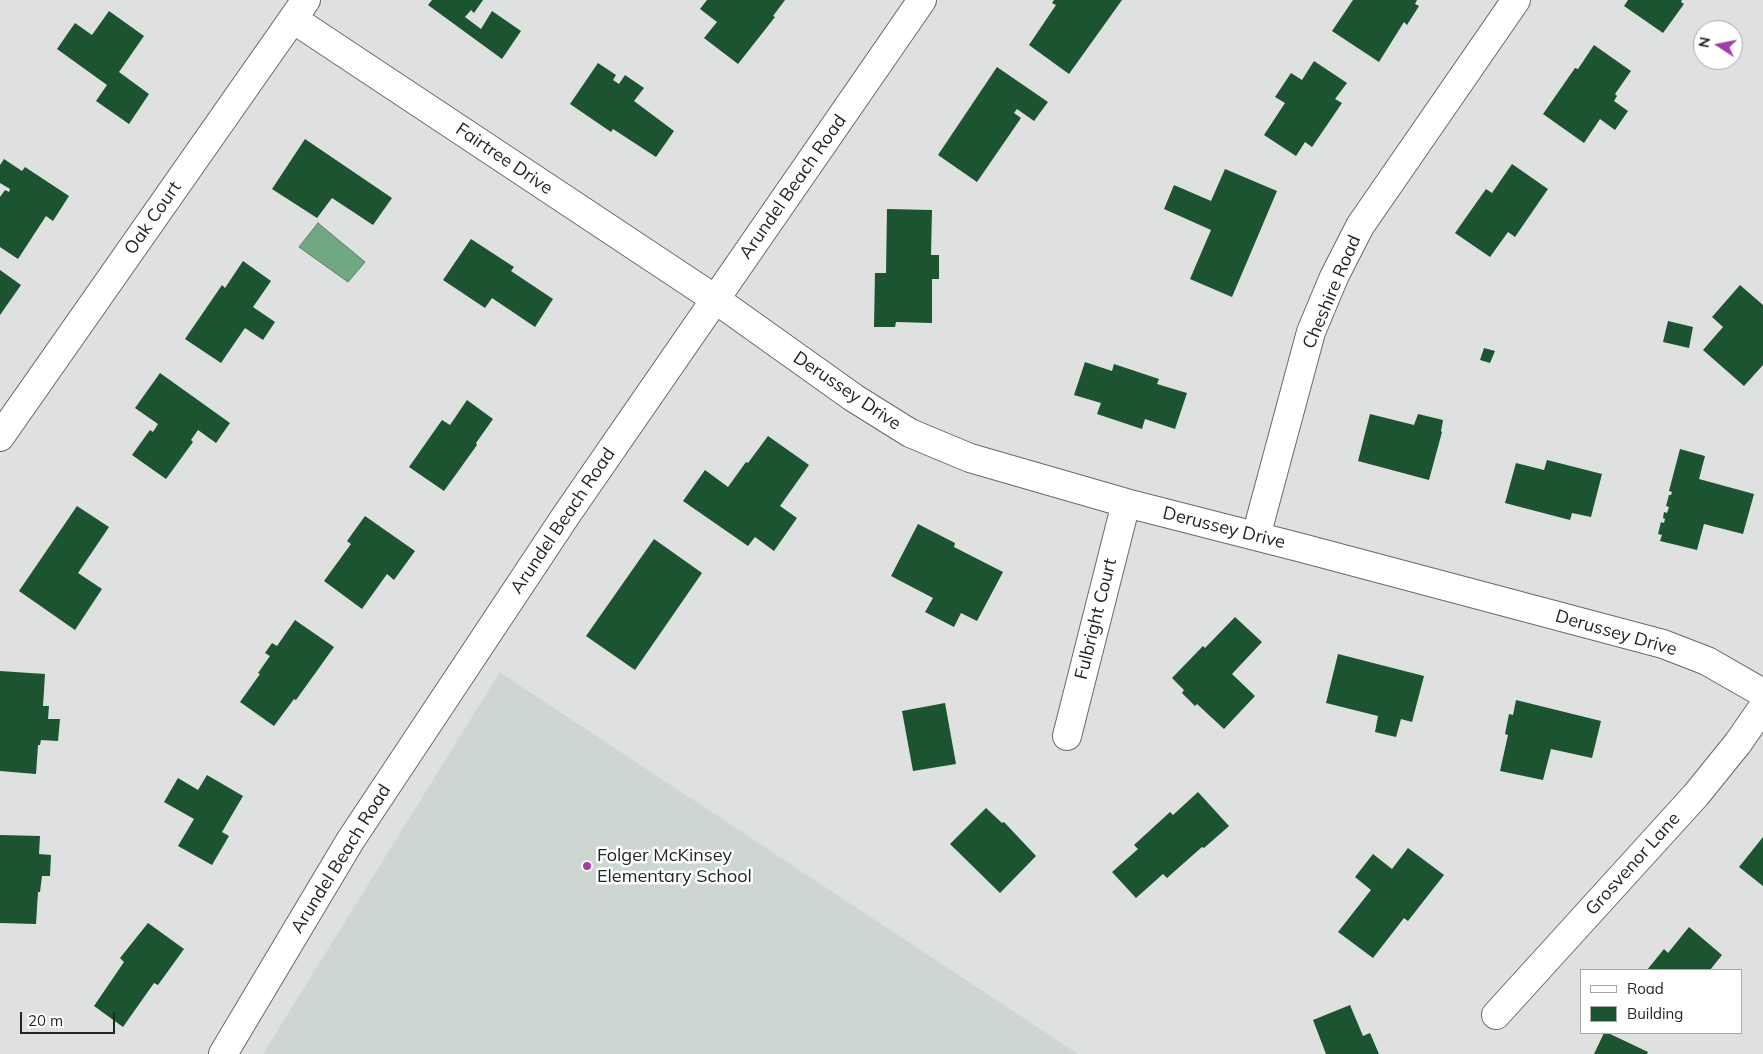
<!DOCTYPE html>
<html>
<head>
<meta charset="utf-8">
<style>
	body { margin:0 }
	#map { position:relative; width:1763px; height:1054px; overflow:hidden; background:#dee1df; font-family:Mulish,sans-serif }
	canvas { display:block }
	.legend { position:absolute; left:1580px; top:969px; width:162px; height:65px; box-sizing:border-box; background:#fff; border:1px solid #a7a8a7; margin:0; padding:6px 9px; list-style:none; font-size:15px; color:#232524 }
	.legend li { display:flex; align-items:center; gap:10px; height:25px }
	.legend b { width:25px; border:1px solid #a7a8a7 }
	.north { position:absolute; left:1693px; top:20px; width:50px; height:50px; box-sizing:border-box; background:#fff; border:1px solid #a7a8a7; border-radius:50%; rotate:281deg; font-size:14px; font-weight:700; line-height:20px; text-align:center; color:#232524 }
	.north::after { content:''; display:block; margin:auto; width:18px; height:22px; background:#9f40a8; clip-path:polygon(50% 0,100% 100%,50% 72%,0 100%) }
	.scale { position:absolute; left:20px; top:1012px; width:95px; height:22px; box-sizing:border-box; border:2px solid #232524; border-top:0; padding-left:6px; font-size:15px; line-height:18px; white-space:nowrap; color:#232524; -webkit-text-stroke:4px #fff; paint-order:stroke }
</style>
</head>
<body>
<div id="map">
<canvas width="1763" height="1054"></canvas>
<ul class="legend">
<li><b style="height:6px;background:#fff"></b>Road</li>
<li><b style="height:14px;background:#1c5330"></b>Building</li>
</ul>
<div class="north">N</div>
<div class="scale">20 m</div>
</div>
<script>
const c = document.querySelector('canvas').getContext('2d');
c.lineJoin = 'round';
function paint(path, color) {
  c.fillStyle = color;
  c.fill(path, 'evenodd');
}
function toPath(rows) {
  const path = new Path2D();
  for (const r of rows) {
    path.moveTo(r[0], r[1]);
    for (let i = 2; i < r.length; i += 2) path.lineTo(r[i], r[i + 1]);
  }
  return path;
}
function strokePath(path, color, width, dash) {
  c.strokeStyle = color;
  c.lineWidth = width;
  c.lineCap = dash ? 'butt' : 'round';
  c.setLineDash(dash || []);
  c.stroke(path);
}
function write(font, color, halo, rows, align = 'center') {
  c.font = font + ' Mulish,sans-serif';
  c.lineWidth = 5;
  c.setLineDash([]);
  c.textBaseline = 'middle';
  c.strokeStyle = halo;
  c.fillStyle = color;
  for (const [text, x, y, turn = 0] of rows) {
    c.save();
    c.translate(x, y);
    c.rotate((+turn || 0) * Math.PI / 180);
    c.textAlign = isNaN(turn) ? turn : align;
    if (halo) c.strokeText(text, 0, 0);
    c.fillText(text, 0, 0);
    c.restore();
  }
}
paint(toPath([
	[500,672,510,679,1078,1054,263,1054]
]), '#cdd6d0');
const water = toPath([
	[318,223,365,262,348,282,299,247,318,223]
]);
paint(water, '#71a881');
strokePath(water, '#5a8165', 1);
paint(toPath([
	[432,0,483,0,474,13,471,10,465,17,481,29,492,11,521,31,502,59,428,5],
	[707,0,785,0,773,16,775,17,738,64,704,38,717,22,700,9],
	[1054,0,1122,0,1069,74,1029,45,1056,5,1052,3],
	[1353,0,1417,0,1415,4,1419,6,1407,25,1404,22,1379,62,1332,31],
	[1628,0,1682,0,1681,2,1684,4,1663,33,1624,6],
	[109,11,144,36,119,72,149,94,129,124,96,101,107,85,57,49,75,23,92,35],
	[1594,45,1631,71,1615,94,1617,96,1614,101,1628,111,1615,130,1600,119,1584,143,1543,114,1575,68,1578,69],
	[1314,61,1347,83,1335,99,1342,103,1312,147,1305,142,1296,156,1264,135,1285,103,1275,97,1291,73,1302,80],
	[598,63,616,75,613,80,619,84,625,75,644,88,634,101,674,131,656,157,613,129,611,132,570,104],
	[997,67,1048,102,1034,121,1017,109,1014,113,1021,118,977,182,938,155],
	[305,139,392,198,373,225,332,198,317,218,272,189],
	[4,159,22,171,25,167,69,196,53,221,46,216,18,259,0,247,0,197,5,190,9,192,10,189,0,183,0,165],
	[1512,164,1548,189,1515,237,1508,232,1490,257,1455,233,1486,189,1492,193],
	[1225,169,1277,191,1232,297,1190,279,1211,230,1164,209,1174,185,1211,201],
	[887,209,932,210,931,255,939,255,939,279,932,279,932,323,896,322,895,327,874,327,875,273,886,273],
	[471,239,514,267,511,271,553,299,535,327,492,298,485,308,443,280],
	[243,261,271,281,253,307,275,322,263,340,245,328,221,363,185,339,222,285,225,288],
	[0,270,21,285,0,315],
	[1740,285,1763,305,1763,365,1744,386,1703,350,1723,327,1712,317],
	[1668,321,1693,327,1689,348,1663,342],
	[1484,348,1495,351,1490,363,1480,360],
	[1085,362,1112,371,1114,364,1159,379,1157,384,1187,393,1175,429,1145,419,1142,429,1097,414,1101,403,1074,395],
	[160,373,230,423,216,443,198,430,191,440,193,442,166,479,132,455,150,430,153,432,158,424,135,408],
	[467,400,493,419,476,443,477,445,444,491,409,467,442,420,450,425],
	[1370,414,1414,425,1418,414,1443,420,1441,431,1442,432,1429,480,1358,461],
	[768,436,809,465,780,506,797,518,774,551,755,537,748,546,683,501,705,470,728,487,746,462,748,463],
	[1680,449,1705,456,1699,479,1754,494,1743,534,1704,524,1697,550,1660,541,1662,535,1658,534,1661,522,1664,523,1665,519,1663,518,1664,512,1667,513,1669,507,1666,506,1669,495,1671,495,1672,492,1669,491],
	[1547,460,1602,474,1591,517,1572,513,1570,520,1505,503,1516,463,1544,470],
	[77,506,109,527,78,573,102,589,75,630,19,591],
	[365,516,415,551,394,580,387,574,362,609,324,581,351,544,347,541],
	[918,524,955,543,954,547,1003,572,977,621,961,613,954,627,925,612,933,598,891,576],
	[654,539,702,573,635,670,586,636],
	[1235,617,1262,642,1232,674,1255,696,1224,729,1197,704,1195,706,1182,693,1184,690,1172,678,1203,646,1205,648],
	[295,620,334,647,296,700,294,699,274,726,240,702,260,674,258,673,270,656,265,653,272,643,277,646],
	[1338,654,1424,676,1412,722,1401,719,1396,737,1375,732,1378,716,1326,703],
	[0,671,45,674,43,706,49,706,48,719,60,719,58,741,41,740,40,745,38,745,36,774,0,771],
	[1516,700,1601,721,1592,758,1551,749,1543,780,1500,771,1508,735,1505,734,1509,714,1513,715],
	[945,703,956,764,913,771,902,711],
	[207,775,243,796,222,832,229,836,212,865,178,846,194,819,164,802,178,778,198,790],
	[1198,792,1229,826,1204,848,1202,847,1167,878,1163,874,1136,898,1112,872,1138,849,1134,845,1170,812,1173,815],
	[986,808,1002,823,1004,822,1036,856,1000,893,950,844],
	[0,835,40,836,39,854,51,855,50,876,42,876,40,892,38,892,36,924,0,923],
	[1763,837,1763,886,1739,867],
	[1408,848,1444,875,1408,921,1404,918,1373,958,1338,932,1371,890,1355,877,1373,854,1392,869],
	[148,923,184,949,158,985,154,983,123,1027,94,1006,124,962,120,958],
	[1689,927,1722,955,1710,970,1647,970,1664,949,1668,953],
	[1350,1005,1363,1036,1370,1033,1379,1054,1326,1054,1313,1020],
	[1604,1033,1608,1033,1648,1052,1647,1054,1594,1054]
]), '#1c5330');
const minor = toPath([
	[293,19,715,299,854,398,910,433,970,458,1126,503,1302,548,1663,644,1707,661,1763,693],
	[0,437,306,0],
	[1256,536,1311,332,1334,277,1360,226,1516,0],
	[1067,736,1126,503],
	[1496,1015,1696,795,1738,743,1763,707]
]);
const tertiary = toPath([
	[223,1054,350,841,567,514,922,0]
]);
strokePath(minor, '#676a68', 30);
strokePath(tertiary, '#676a68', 30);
strokePath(minor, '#fff', 28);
strokePath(tertiary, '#fff', 28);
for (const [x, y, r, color] of [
	[587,866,5,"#9f40a8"]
]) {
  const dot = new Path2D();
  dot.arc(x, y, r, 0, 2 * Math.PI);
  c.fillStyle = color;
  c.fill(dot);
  strokePath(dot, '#fff', 2);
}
write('18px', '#232524', '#fff', [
	["Fairtree Drive",504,159,34],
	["Arundel Beach Road",793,187,-55],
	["Oak Court",153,218,-55],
	["Cheshire Road",1332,292,-67],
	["Derussey Drive",847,391,34],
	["Arundel Beach Road",563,521,-56],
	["Derussey Drive",1224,528,14],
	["Fulbright Court",1096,619,-76],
	["Derussey Drive",1616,633,16],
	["Arundel Beach Road",341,859,-58],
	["Grosvenor Lane",1633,864,-48]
]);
write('18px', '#232524', '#fff', [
	["Folger McKinsey",597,856],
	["Elementary School",597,877]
], 'left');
</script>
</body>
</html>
